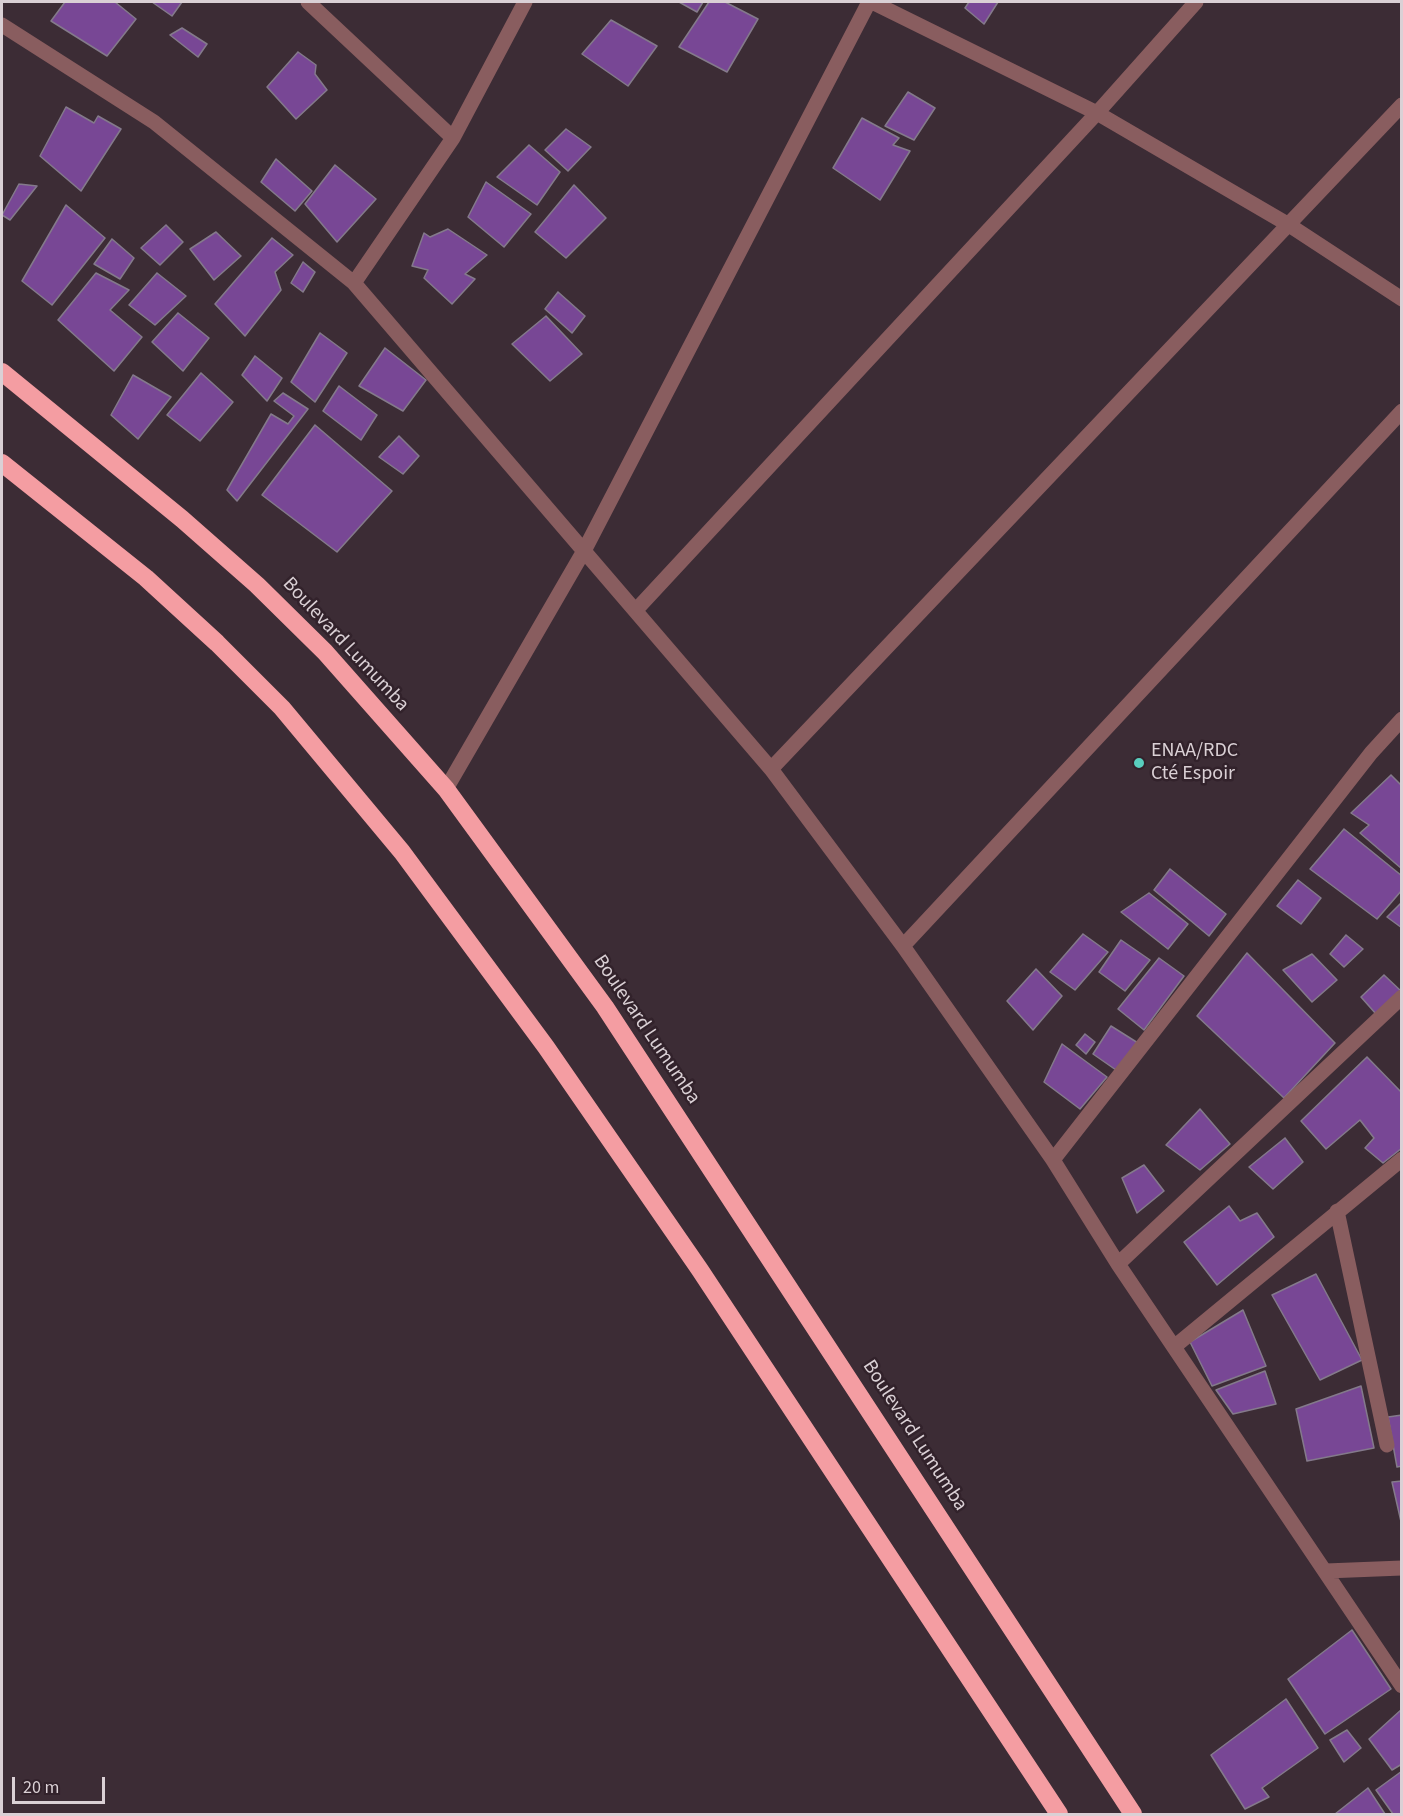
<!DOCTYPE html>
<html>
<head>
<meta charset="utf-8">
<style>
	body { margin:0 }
	#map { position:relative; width:1403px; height:1816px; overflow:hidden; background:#3c2c35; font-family:"Source Sans 3",sans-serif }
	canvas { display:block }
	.frame { position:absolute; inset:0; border:3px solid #dad0d5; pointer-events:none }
	.scale { position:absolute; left:12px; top:1777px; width:93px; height:27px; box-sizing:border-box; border:3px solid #dad0d5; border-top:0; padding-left:8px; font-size:18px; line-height:21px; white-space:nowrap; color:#dad0d5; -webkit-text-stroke:4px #32222b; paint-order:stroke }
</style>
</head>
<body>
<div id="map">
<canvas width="1403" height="1816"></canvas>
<div class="frame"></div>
<div class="scale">20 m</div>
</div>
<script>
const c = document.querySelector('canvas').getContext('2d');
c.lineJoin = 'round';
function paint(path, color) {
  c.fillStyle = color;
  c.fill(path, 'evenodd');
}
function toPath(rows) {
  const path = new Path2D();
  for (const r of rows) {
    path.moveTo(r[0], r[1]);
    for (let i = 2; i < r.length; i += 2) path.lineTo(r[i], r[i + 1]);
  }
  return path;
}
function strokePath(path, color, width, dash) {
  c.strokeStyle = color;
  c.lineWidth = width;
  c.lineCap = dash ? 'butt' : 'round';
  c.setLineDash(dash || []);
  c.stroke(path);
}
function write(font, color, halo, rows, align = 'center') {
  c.font = font + ' "Source Sans 3",sans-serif';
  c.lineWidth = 5;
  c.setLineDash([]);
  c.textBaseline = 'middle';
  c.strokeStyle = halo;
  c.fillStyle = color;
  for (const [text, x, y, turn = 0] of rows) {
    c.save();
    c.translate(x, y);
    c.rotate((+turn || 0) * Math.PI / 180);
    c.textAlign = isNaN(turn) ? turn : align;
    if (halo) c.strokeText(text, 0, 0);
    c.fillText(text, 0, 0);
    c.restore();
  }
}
const building = toPath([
	[65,2,115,2,136,19,107,56,51,21,65,2],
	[152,2,182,2,172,16,152,2],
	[679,2,703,2,697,12,679,2],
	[709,2,725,2,758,19,727,72,679,47,709,2],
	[969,2,998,2,984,24,965,8,969,2],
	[611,20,657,46,628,86,582,54,611,20],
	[182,28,207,44,198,57,170,35,182,28],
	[298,52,316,65,315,74,327,90,296,119,267,87,298,52],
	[908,92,935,108,914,140,885,126,908,92],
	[66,107,94,123,98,116,121,129,81,191,40,156,66,107],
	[862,118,899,138,893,145,910,151,880,200,833,168,862,118],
	[566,129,591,147,568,171,545,150,566,129],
	[529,145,560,172,537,205,497,177,529,145],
	[276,159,312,191,295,211,261,182,276,159],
	[335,165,376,199,337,242,305,204,335,165],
	[486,182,531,214,504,247,468,217,486,182],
	[19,184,37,186,10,220,2,215,19,184],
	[574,185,606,218,566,258,535,232,574,185],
	[66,205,105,238,52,305,22,281,66,205],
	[166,225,183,242,160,265,141,248,166,225],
	[448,229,487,255,465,274,475,279,452,304,424,278,428,270,412,266,424,233,430,237,448,229],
	[216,232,241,256,214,280,190,249,216,232],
	[272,238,293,255,275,272,281,290,245,336,215,304,272,238],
	[112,239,134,258,120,279,94,264,112,239],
	[303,262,315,272,303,292,291,283,303,262],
	[96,273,129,290,110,310,142,337,114,371,58,320,96,273],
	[157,273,186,296,155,325,129,305,157,273],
	[558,292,585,316,572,333,545,309,558,292],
	[178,313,209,338,183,371,152,342,178,313],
	[546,316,582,354,550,381,512,344,546,316],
	[320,333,347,353,315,402,291,382,320,333],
	[385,348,426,380,403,411,359,386,385,348],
	[255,356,282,378,267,401,242,375,255,356],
	[201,373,233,402,200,441,167,415,201,373],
	[133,375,171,397,138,439,111,415,133,375],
	[339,386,377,415,361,440,323,411,339,386],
	[283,393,308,409,237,501,227,490,271,414,288,424,294,416,274,401,283,393],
	[315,425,392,491,337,552,262,495,315,425],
	[399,436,419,456,403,474,379,457,399,436],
	[1391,775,1402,786,1402,869,1360,833,1369,825,1351,813,1391,775],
	[1344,829,1402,876,1402,890,1377,919,1310,869,1344,829],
	[1170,869,1226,914,1209,936,1154,890,1170,869],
	[1298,880,1321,898,1301,924,1277,906,1298,880],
	[1149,893,1188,924,1168,949,1121,912,1149,893],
	[1402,902,1402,928,1387,917,1402,902],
	[1083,934,1108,952,1075,990,1050,972,1083,934],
	[1346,935,1363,949,1344,967,1330,954,1346,935],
	[1121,940,1150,960,1125,991,1099,972,1121,940],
	[1247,953,1335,1043,1284,1098,1197,1016,1247,953],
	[1312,954,1337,980,1312,1002,1283,970,1312,954],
	[1159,958,1184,976,1144,1030,1118,1009,1159,958],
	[1036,969,1062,996,1033,1030,1007,1001,1036,969],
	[1384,975,1402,992,1376,1014,1361,997,1384,975],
	[1111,1026,1138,1043,1116,1070,1093,1054,1111,1026],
	[1085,1034,1095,1042,1086,1054,1076,1045,1085,1034],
	[1062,1044,1107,1077,1080,1109,1044,1082,1062,1044],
	[1367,1057,1402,1093,1402,1148,1383,1163,1365,1148,1374,1138,1360,1120,1326,1149,1301,1121,1367,1057],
	[1200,1109,1230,1144,1200,1170,1166,1145,1200,1109],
	[1285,1138,1303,1162,1273,1189,1249,1167,1285,1138],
	[1144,1165,1164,1191,1137,1213,1122,1178,1144,1165],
	[1229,1206,1240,1221,1257,1213,1274,1237,1217,1285,1184,1242,1229,1206],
	[1316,1274,1362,1360,1320,1380,1272,1295,1316,1274],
	[1243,1310,1266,1366,1212,1386,1190,1342,1243,1310],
	[1265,1371,1276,1404,1233,1414,1216,1390,1265,1371],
	[1361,1386,1374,1448,1307,1461,1296,1409,1361,1386],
	[1402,1415,1402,1466,1397,1467,1388,1417,1402,1415],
	[1402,1481,1402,1526,1392,1482,1402,1481],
	[1352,1630,1391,1689,1325,1734,1288,1679,1352,1630],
	[1286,1699,1318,1748,1262,1788,1269,1797,1245,1809,1211,1755,1286,1699],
	[1402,1709,1402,1764,1392,1770,1369,1739,1402,1709],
	[1347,1730,1361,1748,1344,1762,1330,1740,1347,1730],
	[1402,1771,1402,1814,1393,1814,1376,1790,1402,1771],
	[1368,1788,1385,1814,1335,1814,1368,1788]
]);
paint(building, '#784795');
strokePath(building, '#847a8b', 1.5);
strokePath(toPath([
	[308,2,453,138],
	[872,2,1097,113,1289,225,1402,299],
	[2,25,154,122,354,283,771,769,903,946,1053,1160,1118,1264,1402,1686],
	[354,283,453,138,525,2],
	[636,610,1097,113,1196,2],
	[771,769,1402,105],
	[446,789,585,549,869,2],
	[903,946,1402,411],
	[1053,1160,1371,753,1402,719],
	[1337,1211,1387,1445],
	[1118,1264,1402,997],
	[1174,1347,1402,1159],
	[1326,1571,1402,1568]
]), '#895d5f', 15);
strokePath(toPath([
	[2,372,182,519,257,585,325,652,446,789,605,1007,1133,1814],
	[2,463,146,578,217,643,282,708,402,852,546,1047,700,1270,1059,1814]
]), '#f49da2', 18);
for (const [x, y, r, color] of [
	[1139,763,6,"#59cebe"]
]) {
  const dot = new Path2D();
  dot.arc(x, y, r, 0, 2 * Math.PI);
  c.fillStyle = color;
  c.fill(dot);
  strokePath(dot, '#32222b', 2);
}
write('20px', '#dad0d5', '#32222b', [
	["Boulevard Lumumba",345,645,47],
	["Boulevard Lumumba",646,1030,56],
	["Boulevard Lumumba",914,1436,57]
]);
write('20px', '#dad0d5', '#32222b', [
	["ENAA/RDC",1151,752],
	["Cté Espoir",1151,775]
], 'left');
</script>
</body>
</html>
